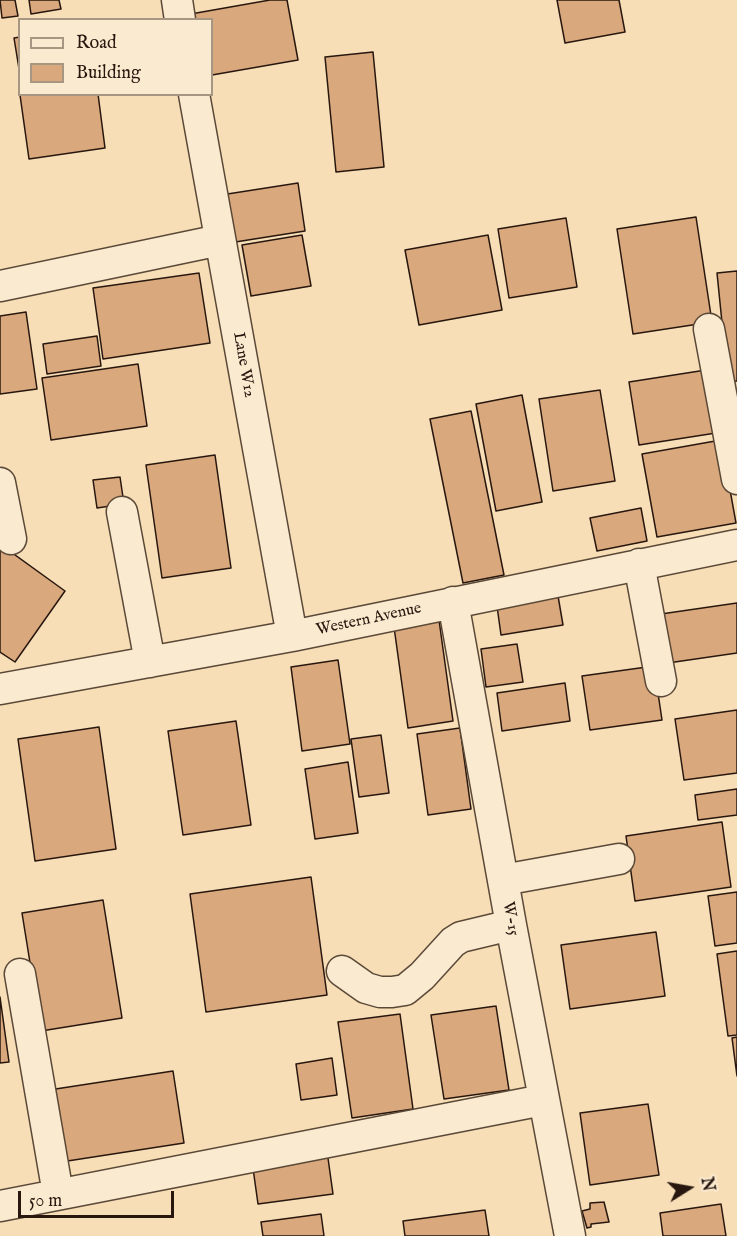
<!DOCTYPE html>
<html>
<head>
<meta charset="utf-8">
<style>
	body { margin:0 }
	#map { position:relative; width:737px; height:1236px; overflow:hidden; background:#f7deb7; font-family:"IM FELL English",serif }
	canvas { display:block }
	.legend { position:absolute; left:18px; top:18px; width:195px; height:78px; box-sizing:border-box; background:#faead0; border:2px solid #a69682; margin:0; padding:8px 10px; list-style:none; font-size:18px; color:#27170e }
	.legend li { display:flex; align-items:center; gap:12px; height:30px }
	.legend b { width:30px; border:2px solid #a69682 }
	.north { position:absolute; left:659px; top:1158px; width:60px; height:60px; -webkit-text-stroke:4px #faead0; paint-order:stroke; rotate:79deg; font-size:16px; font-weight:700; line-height:24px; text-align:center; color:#27170e }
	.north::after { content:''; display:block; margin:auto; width:21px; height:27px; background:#27170e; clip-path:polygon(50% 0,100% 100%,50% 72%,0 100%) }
	.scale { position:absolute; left:18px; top:1191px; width:156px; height:27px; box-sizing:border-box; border:3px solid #27170e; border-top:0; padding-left:8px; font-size:18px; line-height:21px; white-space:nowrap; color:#27170e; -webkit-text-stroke:4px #faead0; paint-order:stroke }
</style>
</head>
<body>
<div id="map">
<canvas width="737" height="1236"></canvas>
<ul class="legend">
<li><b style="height:8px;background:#faead0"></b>Road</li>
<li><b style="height:16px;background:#daa87d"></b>Building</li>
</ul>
<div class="north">N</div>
<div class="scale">50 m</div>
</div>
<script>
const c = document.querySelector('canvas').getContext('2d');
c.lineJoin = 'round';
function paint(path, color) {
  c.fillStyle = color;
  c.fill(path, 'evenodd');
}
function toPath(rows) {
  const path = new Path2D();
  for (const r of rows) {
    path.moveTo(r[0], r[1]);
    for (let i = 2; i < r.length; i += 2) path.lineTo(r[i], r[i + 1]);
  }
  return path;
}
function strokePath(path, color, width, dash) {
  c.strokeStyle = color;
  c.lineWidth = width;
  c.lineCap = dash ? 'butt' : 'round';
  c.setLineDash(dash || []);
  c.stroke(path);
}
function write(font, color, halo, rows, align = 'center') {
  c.font = font + ' "IM FELL English",serif';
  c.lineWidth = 4.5;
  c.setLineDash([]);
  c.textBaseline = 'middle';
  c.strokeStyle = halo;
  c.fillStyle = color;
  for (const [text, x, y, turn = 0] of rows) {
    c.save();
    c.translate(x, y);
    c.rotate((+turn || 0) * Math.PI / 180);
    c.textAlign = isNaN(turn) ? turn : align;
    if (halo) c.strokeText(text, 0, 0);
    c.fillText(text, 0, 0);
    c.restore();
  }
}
const building = toPath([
	[0,0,15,0,18,16,2,18,0,0],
	[29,0,59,0,61,9,31,14,29,0],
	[270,0,287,0,298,60,212,75,212,20,186,20,185,15,270,0],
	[557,0,619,0,625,32,565,43,557,0],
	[20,37,20,75,14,38,20,37],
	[373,52,384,167,336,172,325,57,373,52],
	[24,94,98,94,105,148,29,159,20,95,24,94],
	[298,183,305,231,229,243,221,195,298,183],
	[696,217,712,322,633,334,617,229,696,217],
	[566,218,577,287,509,298,498,229,566,218],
	[302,235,311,286,251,296,242,245,302,235],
	[488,235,502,310,419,325,405,250,488,235],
	[737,271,737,381,728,382,717,273,737,271],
	[199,273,210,343,103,359,93,288,199,273],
	[26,312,37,389,0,394,0,316,26,312],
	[97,336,101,366,47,374,43,344,97,336],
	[138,364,147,426,51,440,42,378,138,364],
	[706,370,716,433,639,445,629,382,706,370],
	[600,390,615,481,553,491,539,399,600,390],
	[522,395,542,502,496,511,476,404,522,395],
	[471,411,504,575,463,583,430,419,471,411],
	[721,440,736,523,657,537,642,454,721,440],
	[215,455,231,568,162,578,146,465,215,455],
	[120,477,124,504,97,508,93,480,120,477],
	[641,508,647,541,597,551,590,518,641,508],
	[0,544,65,591,15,662,0,652,0,544],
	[557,590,563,625,501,635,496,599,557,590],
	[737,603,737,653,661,664,654,615,737,603],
	[439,620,453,721,408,728,394,627,439,620],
	[517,644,523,682,486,687,481,649,517,644],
	[338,660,350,744,302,751,291,667,338,660],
	[654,666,662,720,590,730,582,676,654,666],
	[565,683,570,721,502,731,497,693,565,683],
	[737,710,737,773,684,780,675,719,737,710],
	[236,721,251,825,183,835,168,731,236,721],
	[99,727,116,849,35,861,18,739,99,727],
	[460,728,471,809,428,815,417,734,460,728],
	[381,735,389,793,359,797,351,739,381,735],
	[348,762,358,833,315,839,305,769,348,762],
	[737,789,737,815,698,820,695,795,737,789],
	[722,822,731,887,635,901,626,836,722,822],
	[311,877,327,995,206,1012,190,894,311,877],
	[737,892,737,943,715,946,708,896,737,892],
	[103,900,122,1018,41,1031,22,913,103,900],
	[656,932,665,996,570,1009,561,945,656,932],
	[737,951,737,1035,728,1036,717,954,737,951],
	[0,997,9,1062,0,1063,0,997],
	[496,1006,509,1090,444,1099,431,1015,496,1006],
	[400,1014,413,1109,352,1118,338,1022,400,1014],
	[737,1037,737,1076,732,1038,737,1037],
	[332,1058,337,1095,301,1100,296,1064,332,1058],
	[173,1071,184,1143,61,1162,49,1090,173,1071],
	[648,1104,659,1175,590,1185,580,1113,648,1104],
	[327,1151,333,1194,258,1204,252,1161,327,1151],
	[604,1202,609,1222,591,1224,591,1227,587,1228,582,1211,590,1209,590,1203,604,1202],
	[721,1204,726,1236,663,1236,660,1213,721,1204],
	[485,1210,489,1236,405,1236,403,1221,485,1210],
	[321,1214,324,1236,263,1236,261,1222,321,1214]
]);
paint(building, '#daa87d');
strokePath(building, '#27170e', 1.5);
const minor = toPath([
	[177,0,180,20],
	[194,94,292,636],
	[0,286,220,240],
	[709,329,737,479],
	[0,483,11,539],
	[122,512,150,662],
	[639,564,661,681],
	[453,602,511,925,570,1236],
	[0,689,292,636,737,545],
	[503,880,619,859],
	[342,971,366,988,380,992,392,992,405,990,422,976,453,942,461,937,511,925],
	[20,974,58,1194],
	[0,1206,543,1100]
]);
strokePath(minor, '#5b4938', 33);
strokePath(minor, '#faead0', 30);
write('16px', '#27170e', '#faead0', [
	["Lane W12",243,365,80],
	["Western Avenue",369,620,-12],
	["W-15",510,919,80]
]);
</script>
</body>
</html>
